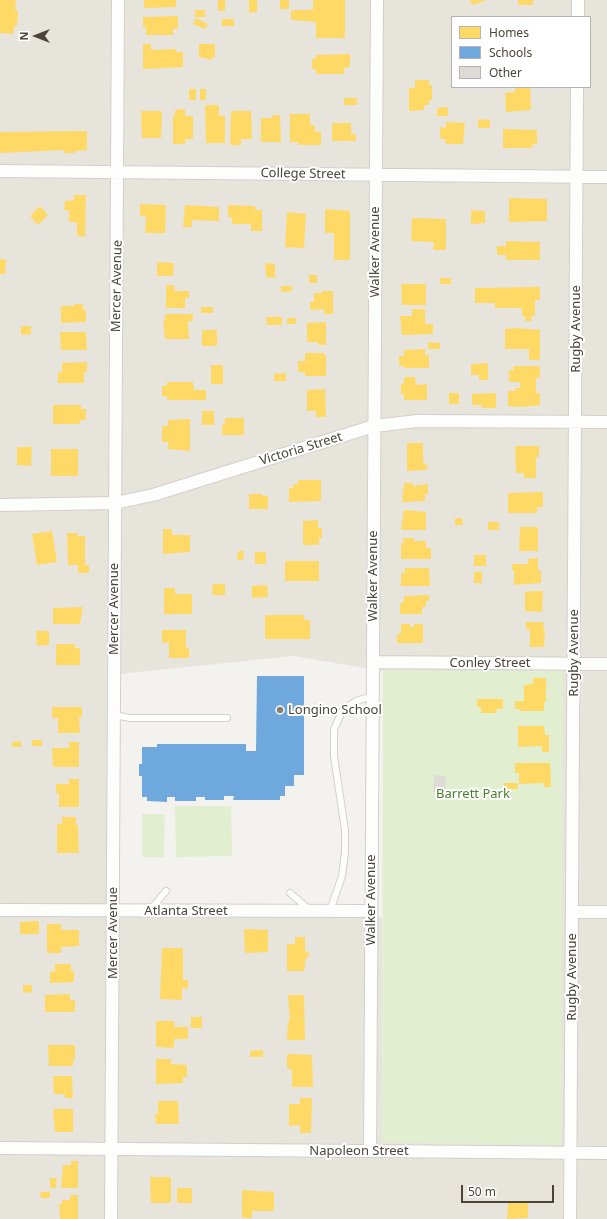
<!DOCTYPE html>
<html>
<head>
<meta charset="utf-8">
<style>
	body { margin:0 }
	#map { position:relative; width:607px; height:1219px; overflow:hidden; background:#f4f2ee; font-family:"Noto Sans",sans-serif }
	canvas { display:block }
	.legend { position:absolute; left:451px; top:16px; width:140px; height:72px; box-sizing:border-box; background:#fff; border:1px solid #b7b4b0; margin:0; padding:5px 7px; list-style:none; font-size:12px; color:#4b4439 }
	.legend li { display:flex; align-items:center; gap:8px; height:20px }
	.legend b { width:20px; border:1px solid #b7b4b0 }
	.north { position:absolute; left:16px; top:16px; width:40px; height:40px; -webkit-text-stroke:3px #fff; paint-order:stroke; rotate:270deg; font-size:11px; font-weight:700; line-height:16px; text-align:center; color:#4b4439 }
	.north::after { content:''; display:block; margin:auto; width:14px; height:18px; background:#4b4439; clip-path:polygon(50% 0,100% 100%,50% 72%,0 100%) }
	.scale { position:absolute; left:461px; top:1185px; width:93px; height:18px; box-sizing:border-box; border:2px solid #4b4439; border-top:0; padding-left:5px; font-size:12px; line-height:14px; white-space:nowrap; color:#4b4439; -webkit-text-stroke:3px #fff; paint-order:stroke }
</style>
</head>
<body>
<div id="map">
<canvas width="607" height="1219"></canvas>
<ul class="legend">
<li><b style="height:11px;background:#ffd966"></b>Homes</li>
<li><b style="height:11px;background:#6fa8dc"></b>Schools</li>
<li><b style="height:11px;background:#dedbd6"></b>Other</li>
</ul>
<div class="north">N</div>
<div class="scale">50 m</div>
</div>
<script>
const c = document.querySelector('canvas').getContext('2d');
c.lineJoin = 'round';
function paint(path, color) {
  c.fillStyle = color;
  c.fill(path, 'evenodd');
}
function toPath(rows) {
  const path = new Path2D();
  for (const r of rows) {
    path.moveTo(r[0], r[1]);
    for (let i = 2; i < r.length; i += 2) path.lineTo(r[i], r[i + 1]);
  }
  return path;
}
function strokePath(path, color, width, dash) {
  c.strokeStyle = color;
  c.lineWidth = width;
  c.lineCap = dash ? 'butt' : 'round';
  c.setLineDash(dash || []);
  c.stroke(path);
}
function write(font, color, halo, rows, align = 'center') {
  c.font = font + ' "Noto Sans",sans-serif';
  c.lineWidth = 4;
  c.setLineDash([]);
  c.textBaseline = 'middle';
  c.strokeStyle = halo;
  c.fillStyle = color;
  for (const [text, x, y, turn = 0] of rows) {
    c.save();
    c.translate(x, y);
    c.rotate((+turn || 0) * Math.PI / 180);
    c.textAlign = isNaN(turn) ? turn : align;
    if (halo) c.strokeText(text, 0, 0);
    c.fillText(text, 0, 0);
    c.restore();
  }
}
paint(toPath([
	[0,0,607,0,607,1219,0,1219],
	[452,17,590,17,590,87,452,87],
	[293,656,383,671,563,671,382,1142,382,917,114,909,109,675]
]), '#e7e4dc');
paint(toPath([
	[383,671,563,671,561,1145,382,1142],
	[175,806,231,806,232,856,176,857],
	[142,814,165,814,164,857,142,857]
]), '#e1eecf');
paint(toPath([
	[0,0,16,0,15,10,18,11,17,26,14,26,13,34,0,33],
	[144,0,176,0,176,7,144,8],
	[218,0,225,0,225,11,218,11],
	[249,0,257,0,257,12,249,13],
	[280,0,289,0,289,9,280,9],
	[313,0,345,0,345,38,316,38,316,22,291,20,291,10,313,10],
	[470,0,487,0,472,5],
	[518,0,533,0,533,5,518,5],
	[195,10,205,10,205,17,195,17],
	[178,16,178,29,173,29,173,35,146,35,146,27,143,27,143,17],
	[196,18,208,24,205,29,193,24],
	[222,19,234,19,234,26,222,26],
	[143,44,151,44,151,50,176,49,176,52,183,52,183,67,143,69],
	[199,44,215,44,215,57,212,57,212,60,199,57],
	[350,54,350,67,344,68,344,74,316,74,316,69,312,69,312,59,316,59,316,55],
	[415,80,429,80,429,85,432,85,432,100,429,100,429,105,424,105,424,110,409,111,409,88,415,88],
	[515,87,530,87,531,110,506,112,505,93,515,92],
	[189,89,196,89,196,100,189,100],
	[200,89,206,89,206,100,200,100],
	[344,98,357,98,357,105,344,105],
	[205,105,219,105,219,116,225,116,225,143,206,143],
	[448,107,448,116,437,116,437,108],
	[185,109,185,116,193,116,193,139,185,139,185,144,173,144,173,116,175,116,175,110],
	[141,111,162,111,161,138,142,138],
	[231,111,251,111,252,139,241,139,241,145,230,145],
	[290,114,310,114,310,125,315,125,315,132,321,132,321,145,298,145,298,142,290,142],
	[272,115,280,115,281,142,261,142,261,118,272,118],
	[478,119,490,120,490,128,478,128],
	[446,122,465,123,463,144,445,144,446,139,440,139,440,127,446,128],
	[332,123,351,123,351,134,356,134,356,141,332,141],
	[503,129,537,130,537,144,532,144,533,148,503,148],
	[87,131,87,150,75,151,75,153,64,153,64,150,0,153,0,132],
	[74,195,86,195,85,237,77,236,77,222,69,222,69,210,64,210,65,201,74,200],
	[509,198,547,199,547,221,509,222],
	[140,204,166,205,165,233,145,233,146,216,140,216],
	[185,205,219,207,219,221,192,220,192,227,183,227],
	[228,205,255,206,255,210,262,210,262,231,251,231,251,224,232,224,232,217,228,217],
	[40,206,48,215,38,225,30,216],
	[325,209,350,211,350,260,334,260,334,233,325,233],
	[471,210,485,211,485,223,471,224],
	[287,212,306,214,304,248,285,247],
	[412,218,446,219,446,250,433,250,434,242,411,241],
	[506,241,540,242,540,260,506,260,506,255,497,255,497,246,506,246],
	[0,259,6,260,5,274,0,274],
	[157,262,174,263,173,276,157,276],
	[265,263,275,264,275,278,266,277],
	[309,275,317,275,317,283,309,283],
	[440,278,451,278,451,284,440,284],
	[401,284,426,284,426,305,402,305],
	[166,285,174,285,174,291,189,291,189,298,185,298,185,308,166,308],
	[281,286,292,286,292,291,281,292],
	[540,287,540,300,535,300,535,316,531,316,532,321,525,321,525,316,522,316,522,308,495,308,495,303,475,303,475,288],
	[322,291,333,291,333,314,324,314,324,309,310,310,310,302,314,302,314,293,322,293],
	[74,304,83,304,83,310,86,310,86,322,61,323,61,306,74,306],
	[201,307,213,307,213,313,201,313],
	[412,309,425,309,425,324,433,324,433,334,402,335,400,316,412,316],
	[165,314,193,314,193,321,188,321,189,339,165,339,163,321,165,321],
	[266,317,282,317,282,325,267,325],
	[287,318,296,318,296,324,287,324],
	[326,322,326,345,318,345,318,342,307,342,307,323],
	[21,326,31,326,31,334,21,335],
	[515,328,540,330,540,360,529,360,529,349,505,349,505,329],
	[202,330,217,330,217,346,202,346],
	[60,332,86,332,87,350,61,350],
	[428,342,440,343,440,349,428,349],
	[425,349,425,355,429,355,429,368,404,368,404,366,399,366,399,356,404,356,404,350],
	[305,353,324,353,324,355,326,355,326,376,305,376,305,372,298,372,298,361,305,361],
	[87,362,87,372,84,372,84,383,58,383,58,373,62,372,62,363],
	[488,363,488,380,479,380,479,375,471,375,471,364],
	[211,365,223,365,223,384,211,384],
	[513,366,540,366,540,378,536,378,536,393,540,393,540,405,521,407,508,406,508,391,515,391,515,388,520,388,520,382,509,382,509,370,514,370],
	[286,373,286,381,274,381,274,374],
	[405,377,415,377,416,385,427,384,427,400,404,400,404,394,401,394,401,384,403,384],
	[167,382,193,382,194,390,206,390,206,400,167,400,167,396,162,396,162,386,167,386],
	[325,389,326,417,316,417,316,411,307,411,307,390],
	[449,393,459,393,459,404,449,404],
	[496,393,496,408,482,408,482,405,472,405,472,394],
	[53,405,81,405,81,409,86,409,86,420,80,420,80,424,53,424],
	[202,411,214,411,214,425,202,425],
	[225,418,244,418,244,435,222,435,222,425,225,424],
	[190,419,190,451,168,449,168,442,162,442,162,426,168,426,168,420],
	[407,443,423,443,423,459,424,464,427,464,427,470,407,471],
	[515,446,539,446,539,457,536,457,536,478,524,478,524,473,516,473],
	[17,447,32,447,31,466,17,465],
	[51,449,78,449,78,476,51,476],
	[298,480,321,480,321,501,289,502,289,488,293,488,293,484,298,484],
	[404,483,413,483,413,486,428,484,428,494,425,494,425,501,402,502],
	[543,492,543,507,537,507,537,513,508,513,508,493],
	[249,494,262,494,263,496,268,496,268,509,249,509],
	[404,510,426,512,426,530,401,530],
	[455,518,462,518,463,525,455,525],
	[318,520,318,528,322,528,322,538,319,538,319,545,303,545,303,521],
	[488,522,499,522,499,530,488,530],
	[520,527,538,527,538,551,519,551],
	[163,529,172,529,172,535,190,535,190,552,163,554],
	[52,531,57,562,37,565,32,534],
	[67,533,77,533,77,536,85,536,85,565,89,565,89,573,78,573,78,565,68,565],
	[403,538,414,538,414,541,426,541,426,548,431,548,431,559,401,559,401,544,403,544],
	[238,551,244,551,243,560,237,560],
	[255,552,266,552,266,564,255,564],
	[474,555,486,555,486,566,474,566],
	[538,558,538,571,541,570,541,583,514,585,514,570,512,570,512,564,528,564,528,559],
	[285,561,319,561,319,581,285,581],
	[405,568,429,568,430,586,401,586,401,573,405,573],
	[474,572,482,572,482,583,474,583],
	[213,584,225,584,225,595,212,595],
	[267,585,268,597,252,598,252,586],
	[164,588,175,588,175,594,192,594,192,614,164,614],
	[533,591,543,591,542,612,525,611,525,592],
	[429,595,429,601,426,601,426,607,422,607,422,614,400,614,400,604,404,601,404,596],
	[83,607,80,624,53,624,53,608],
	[265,615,304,615,304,620,310,620,310,639,265,639],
	[526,622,543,622,544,630,545,630,544,647,530,647,530,629,526,629],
	[401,624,410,624,410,627,414,627,414,624,423,624,423,643,397,643,397,634,401,634],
	[162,630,186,630,186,648,189,648,189,658,169,658,169,642,162,643],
	[36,631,49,631,49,645,37,646],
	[56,644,75,644,75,648,80,648,80,665,56,665],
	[533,678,546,678,546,702,544,702,544,711,520,711,520,709,515,709,515,701,524,701,524,685,533,684],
	[477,699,503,699,503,709,496,709,496,713,481,713,481,707,477,707],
	[52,707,82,707,82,717,79,717,80,733,58,733,58,718,52,718],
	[518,726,544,726,545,735,549,735,549,752,542,752,542,746,518,747],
	[32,740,42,740,42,746,32,746],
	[21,741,21,747,12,747,12,742],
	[69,742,79,742,79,767,53,767,52,748,69,748],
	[515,763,550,763,551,787,544,787,544,783,519,784,519,773,515,773],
	[69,779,79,779,79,807,59,807,59,793,56,793,56,784,69,784],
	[504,783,518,783,518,789,504,789],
	[62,817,76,817,76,825,78,825,79,853,57,853,57,824,62,824],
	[39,921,39,934,20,934,20,922],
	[47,924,61,924,61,930,79,930,79,946,61,947,61,953,47,953],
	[244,929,268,930,268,952,245,953],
	[295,937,305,937,305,952,309,952,309,957,306,957,304,971,287,971,287,944,295,944],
	[162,948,183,948,183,980,188,980,188,989,182,988,182,1000,160,999],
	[55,964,71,964,71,971,74,971,74,982,50,983,50,972,55,971],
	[23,985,32,985,32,992,23,993],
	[70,994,70,1000,75,1000,75,1012,45,1012,45,995],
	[288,995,304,995,305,1040,287,1040,288,1021,290,1021],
	[191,1017,202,1017,202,1028,191,1028],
	[156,1021,174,1021,174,1027,188,1027,188,1039,174,1039,174,1048,156,1047],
	[48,1045,75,1045,75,1059,73,1059,73,1066,49,1066],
	[263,1050,263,1057,250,1057,250,1051],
	[287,1054,312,1055,313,1087,292,1087,292,1069,287,1069],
	[156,1059,171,1059,171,1064,187,1065,187,1077,183,1077,183,1083,156,1084],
	[53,1076,72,1076,73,1098,65,1098,65,1094,54,1094],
	[300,1098,312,1098,311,1133,300,1133,300,1125,289,1126,289,1104,300,1104],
	[158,1101,178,1101,179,1124,156,1124,155,1114,158,1114],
	[53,1109,73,1109,73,1132,55,1132],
	[71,1161,78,1161,78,1188,61,1188,63,1165,71,1165],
	[150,1177,171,1177,171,1203,151,1203],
	[50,1178,57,1178,56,1188,50,1188],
	[177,1188,192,1188,192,1203,177,1203],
	[242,1190,274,1192,274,1211,252,1211,252,1218,242,1218],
	[40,1192,50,1192,50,1198,41,1198],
	[70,1195,78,1195,78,1219,60,1219,59,1204,62,1204,62,1200,70,1200],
	[508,1201,528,1202,528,1218,507,1219]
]), '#ffd966');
paint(toPath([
	[257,676,304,676,304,775,294,775,294,786,285,786,285,796,280,796,280,800,233,800,234,796,224,796,224,800,205,800,205,797,196,797,196,801,175,801,175,797,167,797,167,802,147,801,147,797,142,797,142,776,139,776,139,764,142,764,142,747,157,747,157,744,246,744,246,751,256,751]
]), '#6fa8dc');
paint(toPath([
	[434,775,446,776,445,793,433,792]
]), '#dedbd6');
const lane = toPath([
	[114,715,130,718,227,718],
	[290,893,310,910],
	[150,910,166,891],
	[330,911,342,876,345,852,345,830,334,756,334,729,343,710,356,701,373,696]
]);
const street = toPath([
	[578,17,578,0],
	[0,171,607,177],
	[0,505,115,503,153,495,374,426,417,421,607,422],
	[373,662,607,664],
	[0,910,371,911],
	[572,912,607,912],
	[2,1148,607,1153],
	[370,1151,377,0],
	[111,1219,118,0],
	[570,1219,577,87]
]);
strokePath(lane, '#d2d0cb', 8);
strokePath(street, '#d2d0cb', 14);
strokePath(lane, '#fdfdfc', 6);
strokePath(street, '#fdfdfc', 12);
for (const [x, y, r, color] of [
	[280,710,4,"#868178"]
]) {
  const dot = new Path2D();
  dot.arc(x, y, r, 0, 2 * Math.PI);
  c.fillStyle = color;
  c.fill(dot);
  strokePath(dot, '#fff', 1.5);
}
write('13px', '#4b4439', '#fff', [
	["College Street",303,174,1],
	["Walker Avenue",375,252,-90],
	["Mercer Avenue",117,286,-89],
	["Rugby Avenue",576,329,-90],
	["Victoria Street",301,449,-17],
	["Walker Avenue",373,576,-90],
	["Mercer Avenue",114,609,-90],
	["Rugby Avenue",574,653,-90],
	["Conley Street",490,663],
	["Walker Avenue",371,900,-90],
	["Atlanta Street",186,911],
	["Mercer Avenue",113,933,-90],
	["Rugby Avenue",572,977,-90],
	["Napoleon Street",359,1151]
]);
write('13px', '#4b4439', '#fff', [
	["Longino School",288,710]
], 'left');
write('13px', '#4a7f2a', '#fff', [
	["Barrett Park",473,794]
]);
</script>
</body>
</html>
